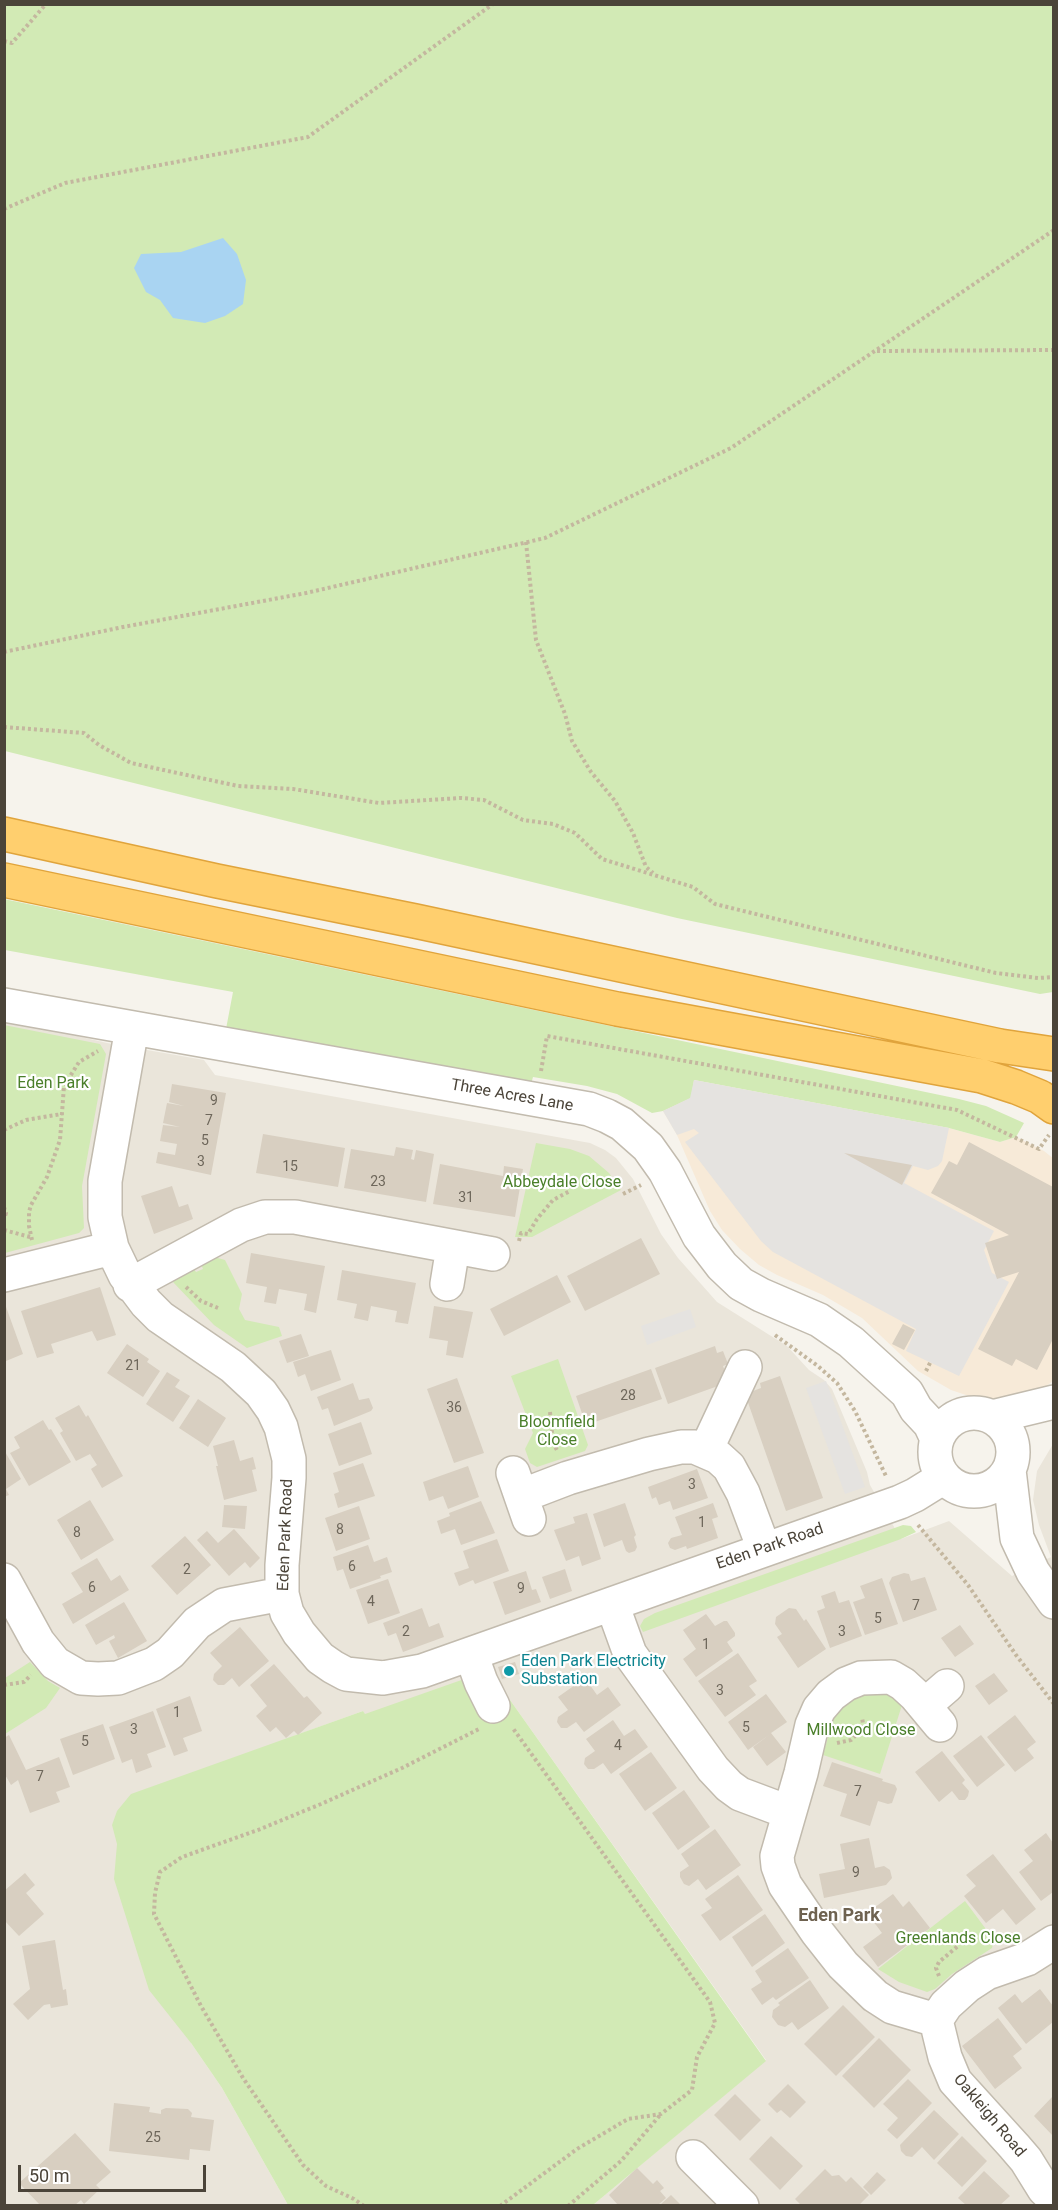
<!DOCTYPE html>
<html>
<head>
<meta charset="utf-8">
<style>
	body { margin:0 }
	#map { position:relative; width:1058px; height:2210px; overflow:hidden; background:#f6f3ec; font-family:Roboto,sans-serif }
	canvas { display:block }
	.frame { position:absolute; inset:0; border:6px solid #4b4439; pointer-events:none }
	.scale { position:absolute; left:18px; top:2165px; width:188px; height:27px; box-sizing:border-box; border:3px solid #4b4439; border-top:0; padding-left:8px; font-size:18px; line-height:21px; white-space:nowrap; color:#4b4439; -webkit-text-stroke:4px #fff; paint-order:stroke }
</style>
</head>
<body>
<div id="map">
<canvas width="1058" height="2210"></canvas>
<div class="frame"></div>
<div class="scale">50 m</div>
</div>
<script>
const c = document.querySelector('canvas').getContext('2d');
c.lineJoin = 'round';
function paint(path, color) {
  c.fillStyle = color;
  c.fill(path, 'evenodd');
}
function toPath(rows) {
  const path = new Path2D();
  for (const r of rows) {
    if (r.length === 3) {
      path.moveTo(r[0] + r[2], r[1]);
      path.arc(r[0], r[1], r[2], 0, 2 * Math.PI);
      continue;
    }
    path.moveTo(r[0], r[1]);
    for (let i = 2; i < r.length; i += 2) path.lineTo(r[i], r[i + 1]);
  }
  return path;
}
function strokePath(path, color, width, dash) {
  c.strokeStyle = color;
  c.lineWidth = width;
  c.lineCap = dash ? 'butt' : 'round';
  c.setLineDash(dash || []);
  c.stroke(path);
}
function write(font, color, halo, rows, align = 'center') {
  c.font = font + ' Roboto,sans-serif';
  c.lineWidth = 4.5;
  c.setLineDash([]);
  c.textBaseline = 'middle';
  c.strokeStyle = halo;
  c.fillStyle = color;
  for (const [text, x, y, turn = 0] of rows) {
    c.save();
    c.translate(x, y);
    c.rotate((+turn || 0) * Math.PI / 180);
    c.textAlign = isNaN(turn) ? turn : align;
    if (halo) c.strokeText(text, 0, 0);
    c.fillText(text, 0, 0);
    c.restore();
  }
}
paint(toPath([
	[5,1019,107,1043,204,1060,215,1075,590,1143,605,1150,616,1158,633,1179,661,1234,678,1258,717,1302,787,1346,809,1370,824,1380,832,1389,867,1472,870,1485,901,1539,949,1521,1012,1576,1051,1557,1039,1525,1033,1500,1037,1471,1053,1444,1053,2205,593,2205,766,2060,510,1700,485,1710,365,1715,363,1711,294,1736,191,2043,222,2088,288,2205,5,2206]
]), '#eae5da');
paint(toPath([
	[694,1080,949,1128,1000,1142,1016,1137,1044,1151,1054,1159,1053,1381,1041,1390,1001,1401,975,1398,951,1390,918,1371,862,1318,823,1295,777,1275,759,1265,740,1249,722,1230,710,1211,677,1135,663,1111]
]), '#f7ead8');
paint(toPath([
	[5,5,1053,5,1053,992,1040,994,677,918,5,751],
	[4,899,959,1099,986,1106,1024,1123,1016,1137,1000,1142,949,1128,694,1080,691,1098,663,1111,652,1113,617,1094,587,1086,533,1077,531,1084,226,1029,233,992,5,950],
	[4,1025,100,1044,106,1054,82,1186,84,1228,79,1233,5,1253],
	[536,1143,570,1149,589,1156,609,1173,621,1190,532,1237,515,1237],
	[214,1257,225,1260,242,1294,239,1309,245,1320,279,1327,282,1336,247,1348,214,1325,173,1282,176,1278,193,1268,196,1272,203,1269,201,1264],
	[558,1359,588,1445,585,1451,537,1467,530,1463,525,1449,533,1433,511,1376],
	[903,1525,911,1526,916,1532,901,1539,643,1632,640,1626,644,1619,655,1613],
	[30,1662,48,1681,60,1688,46,1708,5,1734,5,1678],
	[470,1677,487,1709,510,1700,766,2061,593,2205,288,2205,222,2088,191,2043,149,1990,114,1879,117,1844,112,1825,117,1811,131,1794,363,1711,365,1714],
	[883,1691,903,1702,880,1774,823,1755,835,1712,851,1696],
	[965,1901,994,1940,992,1948,952,1974,935,1989,927,1992,899,1982,878,1969]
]), '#d2eab5');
paint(toPath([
	[694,1080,949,1128,942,1161,938,1166,928,1170,913,1166,904,1183,994,1231,984,1250,992,1273,1009,1282,959,1376,906,1351,916,1329,773,1252,761,1241,685,1142,699,1133,694,1129,677,1135,663,1111,690,1098],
	[690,1309,696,1327,647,1345,641,1326],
	[826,1381,865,1487,845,1494,806,1388]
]), '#e5e3e0');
paint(toPath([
	[223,238,237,254,246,280,243,304,225,316,205,323,173,318,160,300,146,292,134,268,141,254,181,252]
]), '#a9d4f2');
paint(toPath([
	[172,1084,226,1093,211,1175,156,1163,158,1152,175,1155,177,1144,160,1141,163,1125,180,1127,163,1123,167,1103,184,1106,169,1102],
	[263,1134,345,1148,338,1187,256,1173],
	[969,1142,1053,1187,1053,1339,1037,1370,1016,1359,1012,1366,978,1349,1019,1272,997,1279,985,1243,1009,1235,931,1193,949,1161,957,1165],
	[396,1147,413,1150,411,1159,414,1160,416,1150,434,1154,426,1202,344,1188,351,1149,394,1156],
	[844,1153,912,1165,902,1185],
	[440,1164,503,1176,504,1166,523,1169,515,1217,433,1204],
	[172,1186,179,1207,188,1204,193,1219,154,1234,141,1196],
	[641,1238,660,1274,585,1311,567,1276],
	[251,1253,325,1266,316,1313,304,1310,307,1294,279,1289,276,1304,264,1302,267,1287,246,1283],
	[342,1270,416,1283,408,1324,395,1322,397,1311,371,1306,368,1321,354,1318,357,1304,337,1300],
	[557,1275,571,1302,504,1336,490,1309],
	[100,1287,116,1335,97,1341,92,1331,51,1344,54,1353,37,1358,21,1311],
	[5,1304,23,1354,6,1361,4,1356],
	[434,1306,473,1312,463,1358,446,1355,448,1341,429,1338],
	[903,1324,915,1330,904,1350,892,1344],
	[301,1334,309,1356,287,1363,279,1341],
	[127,1344,149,1359,147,1362,160,1371,143,1397,107,1373],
	[715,1346,717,1353,723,1351,728,1364,723,1366,729,1382,668,1404,655,1368],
	[331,1350,341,1380,311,1391,305,1374,298,1377,293,1362],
	[651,1369,662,1399,586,1425,576,1396],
	[167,1372,180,1380,175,1387,190,1396,173,1422,146,1404],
	[780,1376,823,1498,786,1511,745,1394,761,1388,760,1383],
	[457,1378,484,1453,454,1463,427,1389],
	[353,1383,359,1400,369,1398,373,1408,371,1411,334,1426,328,1408,322,1410,317,1397],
	[198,1399,226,1418,208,1447,179,1428],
	[79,1405,86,1417,88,1415,123,1476,102,1488,91,1469,97,1465,90,1454,76,1461,60,1433,63,1431,55,1418],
	[43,1420,49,1430,51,1429,71,1462,29,1486,10,1453,20,1448,14,1437],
	[361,1422,372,1454,339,1466,328,1434],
	[234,1440,240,1461,253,1457,256,1469,252,1470,257,1491,224,1500,216,1466,218,1466,213,1446],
	[4,1450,21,1479,6,1489,9,1495,4,1497],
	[363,1463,375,1496,338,1508,334,1494,339,1492,333,1473],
	[468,1466,479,1497,448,1509,443,1496,429,1501,423,1482],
	[697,1469,708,1498,673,1510,670,1501,659,1505,656,1497,652,1499,648,1487],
	[90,1500,114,1540,81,1560,57,1520],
	[481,1501,495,1533,461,1545,455,1529,441,1534,437,1521,450,1516,449,1513],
	[625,1503,636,1535,634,1537,637,1547,635,1551,629,1553,626,1551,622,1540,604,1547,593,1514],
	[713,1503,718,1517,712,1519,718,1538,687,1549,686,1546,675,1550,670,1548,668,1543,671,1538,682,1535,675,1517],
	[224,1505,247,1506,245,1529,222,1527],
	[359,1506,370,1539,336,1551,325,1518],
	[587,1513,601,1559,582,1566,579,1556,566,1561,554,1530,575,1523,573,1517],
	[234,1529,260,1558,250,1568,245,1562,229,1576,197,1540,207,1531,218,1543],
	[185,1536,211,1565,177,1595,151,1566],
	[497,1539,509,1571,475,1584,473,1580,459,1586,454,1573,469,1568,463,1551],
	[368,1545,374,1562,387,1557,392,1572,380,1576,381,1578,350,1589,343,1569,337,1571,333,1557],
	[97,1558,111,1581,120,1575,129,1590,73,1624,62,1604,83,1592,71,1573],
	[565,1569,572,1591,550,1599,542,1577],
	[526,1571,532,1590,536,1589,541,1602,505,1615,493,1582],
	[904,1573,909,1574,911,1581,925,1577,937,1610,903,1622,889,1583,892,1577],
	[882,1578,898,1624,865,1635,853,1602,865,1598,860,1586],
	[388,1579,400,1613,368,1624,356,1590],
	[835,1591,839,1603,849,1600,862,1636,830,1648,817,1611,825,1608,821,1596],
	[124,1602,147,1641,118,1658,109,1641,115,1638,114,1635,96,1645,85,1625],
	[422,1608,429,1627,439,1623,444,1637,403,1652,396,1633,388,1636,383,1623],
	[789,1608,796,1609,804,1621,806,1619,826,1649,798,1668,777,1637,782,1634,775,1624,776,1617],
	[706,1614,715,1626,724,1621,727,1621,735,1633,735,1636,727,1642,733,1651,696,1677,683,1659,696,1649,683,1630],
	[960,1625,974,1644,955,1657,941,1638],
	[240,1627,269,1661,239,1687,232,1678,224,1685,218,1685,213,1680,214,1674,222,1666,210,1653],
	[738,1653,757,1681,749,1686,756,1695,725,1717,698,1681],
	[515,1662,519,1674,502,1679,498,1667],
	[274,1664,304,1698,307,1696,322,1713,298,1735,294,1731,286,1738,276,1727,270,1732,256,1716,267,1706,250,1685],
	[994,1673,1008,1691,989,1705,975,1686],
	[585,1678,597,1695,608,1687,621,1705,584,1732,576,1722,567,1728,561,1728,557,1722,558,1717,568,1710,558,1697],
	[766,1694,787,1722,771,1733,786,1752,767,1766,753,1747,769,1735,748,1750,728,1722],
	[190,1696,202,1731,183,1738,188,1751,174,1756,156,1709],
	[153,1711,166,1747,147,1754,152,1767,136,1773,132,1759,122,1763,109,1727],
	[1015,1715,1036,1742,1027,1749,1034,1758,1015,1772,987,1737],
	[613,1720,624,1736,635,1729,648,1747,611,1774,603,1763,594,1769,588,1769,584,1764,585,1758,595,1751,586,1739],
	[103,1724,115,1759,73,1775,60,1739],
	[9,1735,26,1770,59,1757,70,1787,56,1792,60,1802,30,1813,18,1780,11,1785,4,1773,4,1738],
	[981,1735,1005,1765,977,1787,953,1756],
	[942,1751,965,1780,962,1783,969,1791,968,1796,965,1800,959,1800,952,1791,939,1802,915,1772],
	[651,1752,677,1788,645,1811,619,1774],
	[832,1762,883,1779,882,1781,895,1785,897,1789,892,1803,888,1804,878,1801,870,1826,840,1816,847,1794,823,1786],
	[684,1790,710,1827,678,1850,652,1813],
	[715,1829,741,1865,706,1890,698,1879,689,1886,684,1884,680,1877,680,1872,689,1866,681,1854],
	[1046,1833,1053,1843,1053,1892,1041,1901,1019,1872,1033,1861,1024,1850],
	[869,1838,875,1868,884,1866,890,1870,892,1878,886,1885,824,1898,819,1874,845,1869,840,1844],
	[993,1854,1036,1909,1016,1925,1003,1909,986,1923,964,1896,976,1886,966,1875],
	[25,1873,35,1885,26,1893,44,1914,19,1936,4,1920,4,1891],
	[738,1875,763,1910,720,1941,701,1915,712,1908,705,1899],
	[893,1894,903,1907,909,1901,930,1928,878,1967,863,1947,882,1933,867,1913],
	[765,1914,785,1943,752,1967,732,1937],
	[55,1940,63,1990,66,1989,68,2005,51,2008,50,2004,44,2005,28,2020,13,2004,30,1989,22,1946],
	[788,1948,809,1978,776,2000,773,1997,762,2005,751,1989,762,1982,755,1971],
	[810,1980,829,2008,798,2030,792,2022,785,2027,778,2025,772,2017,773,2010,780,2005,778,2003],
	[1040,1989,1053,2006,1053,2022,1026,2044,998,2008,1015,1994,1022,2003],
	[843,2005,875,2037,836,2076,804,2044],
	[998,2018,1022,2049,1013,2056,1022,2068,995,2089,962,2046],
	[879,2038,911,2070,874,2108,842,2076],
	[908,2079,932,2103,897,2139,887,2130,898,2118,883,2104],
	[788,2084,806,2102,790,2118,781,2110,777,2113,768,2104],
	[735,2094,761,2120,740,2141,714,2115],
	[1053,2096,1053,2136,1034,2116],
	[114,2103,150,2107,149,2112,161,2114,161,2110,166,2108,188,2109,192,2113,191,2117,214,2120,210,2151,190,2149,189,2160,109,2151],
	[934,2110,959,2134,934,2160,922,2147,912,2157,906,2156,901,2151,900,2145],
	[75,2133,111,2172,96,2185,100,2189,84,2204,81,2200,75,2205,40,2205,19,2183],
	[771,2136,803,2166,780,2190,749,2159],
	[962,2136,987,2161,962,2187,937,2163],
	[637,2168,653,2184,657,2180,664,2188,660,2191,666,2198,658,2205,652,2204,650,2205,618,2205,609,2195],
	[825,2169,832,2176,839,2175,846,2182,851,2177,869,2195,859,2205,801,2205,795,2199],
	[984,2171,1010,2196,1000,2205,966,2205,958,2198],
	[877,2172,886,2180,871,2195,863,2187],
	[671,2195,681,2205,660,2205]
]), '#d8cfc1');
const minor = toPath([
	[4,1005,589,1109,607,1116,622,1124,648,1147,665,1171,699,1236,722,1266,741,1284,761,1295,819,1320,851,1342,907,1393,916,1409,930,1424,937,1439],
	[132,1028,105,1181,105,1217,112,1248,125,1275,146,1303,160,1317,233,1367,261,1393,273,1410,281,1427,289,1459,289,1478,282,1565,282,1594,287,1613,299,1633,320,1658,333,1667,346,1674,383,1678,422,1671,900,1502,915,1495,944,1477],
	[4,1275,112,1248],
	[447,1284,453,1247],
	[130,1285,241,1225,265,1217,295,1217,493,1254],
	[974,1452,39],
	[992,1417,1054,1402],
	[706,1450,745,1367],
	[1009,1470,1017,1538,1033,1572,1054,1602],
	[513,1473,529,1519],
	[521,1496,568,1478,649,1454,681,1447,695,1447,718,1457,729,1467,743,1493,764,1549],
	[4,1580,38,1642,55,1663,81,1678,98,1679,118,1678,154,1664,170,1653,197,1623,224,1605,282,1594],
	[612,1604,630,1654,713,1769,729,1786,740,1794,788,1812],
	[471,1654,481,1682,493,1706],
	[925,1705,947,1686],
	[936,2020,892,2007,875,1996,843,1965,817,1932,785,1885,778,1866,777,1856,801,1773,812,1725,819,1709,831,1695,846,1684,861,1678,891,1677,903,1684,915,1695,940,1725],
	[936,2020,945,2057,955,2081,1014,2146,1026,2160,1044,2189,1054,2199],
	[936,2020,946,2005,967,1986,987,1973,1027,1959,1054,1942],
	[693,2157,742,2206]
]);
const highway = toPath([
	[4,834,217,881,415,921,1000,1046,1054,1054],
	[4,880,617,1009,982,1076,1016,1087,1040,1097,1054,1107]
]);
strokePath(minor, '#c2bbae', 36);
strokePath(highway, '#e0a43c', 36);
strokePath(toPath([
	[4,41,12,43,46,4],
	[4,209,65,183,308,137,493,4],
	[877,351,1054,350],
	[526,542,536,640,565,714,572,741,591,772,615,801,633,833,646,867,653,873],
	[4,652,123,627,306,593,545,538,731,448,1054,230],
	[4,727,84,733,99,745,131,763,238,786,293,789,379,803,461,798,484,800,523,820,553,824,575,833,602,859,693,887,715,904,996,973,1038,978,1054,977],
	[541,1071,547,1036,957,1110,1039,1149,1049,1135],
	[4,1130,26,1120,62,1114],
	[623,1194,641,1185],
	[4,1207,6,1213,4,1219],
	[4,1230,30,1237],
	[32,1240,29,1226,29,1212,31,1205,47,1177,60,1140,64,1086,79,1062,98,1051],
	[519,1241,521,1233,528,1234,537,1219,553,1200,570,1191],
	[186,1287,201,1301,218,1308],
	[775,1335,818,1366,837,1383,855,1411,886,1476],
	[926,1371,931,1361],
	[550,1412,553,1443,558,1452],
	[918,1525,968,1585,1016,1655,1054,1704],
	[4,1685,24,1682,31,1675],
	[837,1743,851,1740,859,1732,863,1724,862,1717],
	[939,1976,936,1968,939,1962,958,1946],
	[364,2206,354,2199,326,2186,303,2165,243,2078,201,2006,154,1914,155,1893,160,1872,182,1857,258,1830,321,1804,402,1768,479,1729],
	[500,2206,577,2149,628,2119,661,2114,692,2090,697,2057,715,2023,710,2002,512,1727],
	[568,2206,621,2161,661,2114]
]), '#c4b79f', 4, [3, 3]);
strokePath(minor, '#fff', 33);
strokePath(highway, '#ffcf6e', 33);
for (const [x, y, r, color] of [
	[509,1671,6,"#0f9aa8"]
]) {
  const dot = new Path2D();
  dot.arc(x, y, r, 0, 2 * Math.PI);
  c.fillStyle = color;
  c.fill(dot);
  strokePath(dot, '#fff', 2);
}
write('14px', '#6e675b', null, [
	["9",214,1101],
	["7",209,1121],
	["5",205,1141],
	["3",201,1162],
	["15",290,1167],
	["23",378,1182],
	["31",466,1198],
	["21",133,1366],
	["28",628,1396],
	["36",454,1408],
	["3",692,1485],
	["1",702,1523],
	["8",340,1530],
	["8",77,1533],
	["6",352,1567],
	["2",187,1570],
	["6",92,1588],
	["9",521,1589],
	["4",371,1602],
	["7",916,1606],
	["5",878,1619],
	["2",406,1632],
	["3",842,1632],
	["1",706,1645],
	["3",720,1691],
	["1",177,1713],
	["5",746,1728],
	["3",134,1730],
	["5",85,1742],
	["4",618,1746],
	["7",40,1777],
	["7",858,1792],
	["9",856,1873],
	["25",153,2138]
]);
write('16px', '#4a7f2a', '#fff', [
	["Eden Park",53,1084],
	["Abbeydale Close",562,1183],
	["Bloomfield",557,1423],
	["Close",557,1441],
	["Millwood Close",861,1731],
	["Greenlands Close",958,1939]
]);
write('16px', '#4b4439', '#fff', [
	["Three Acres Lane",512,1096,10],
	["Eden Park Road",286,1535,-88],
	["Eden Park Road",770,1547,-19],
	["Oakleigh Road",989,2116,50]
]);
write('16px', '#0d838f', '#fff', [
	["Eden Park Electricity",521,1662],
	["Substation",521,1680]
], 'left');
write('bold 18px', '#6e6250', '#fff', [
	["Eden Park",839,1916]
]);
</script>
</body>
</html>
